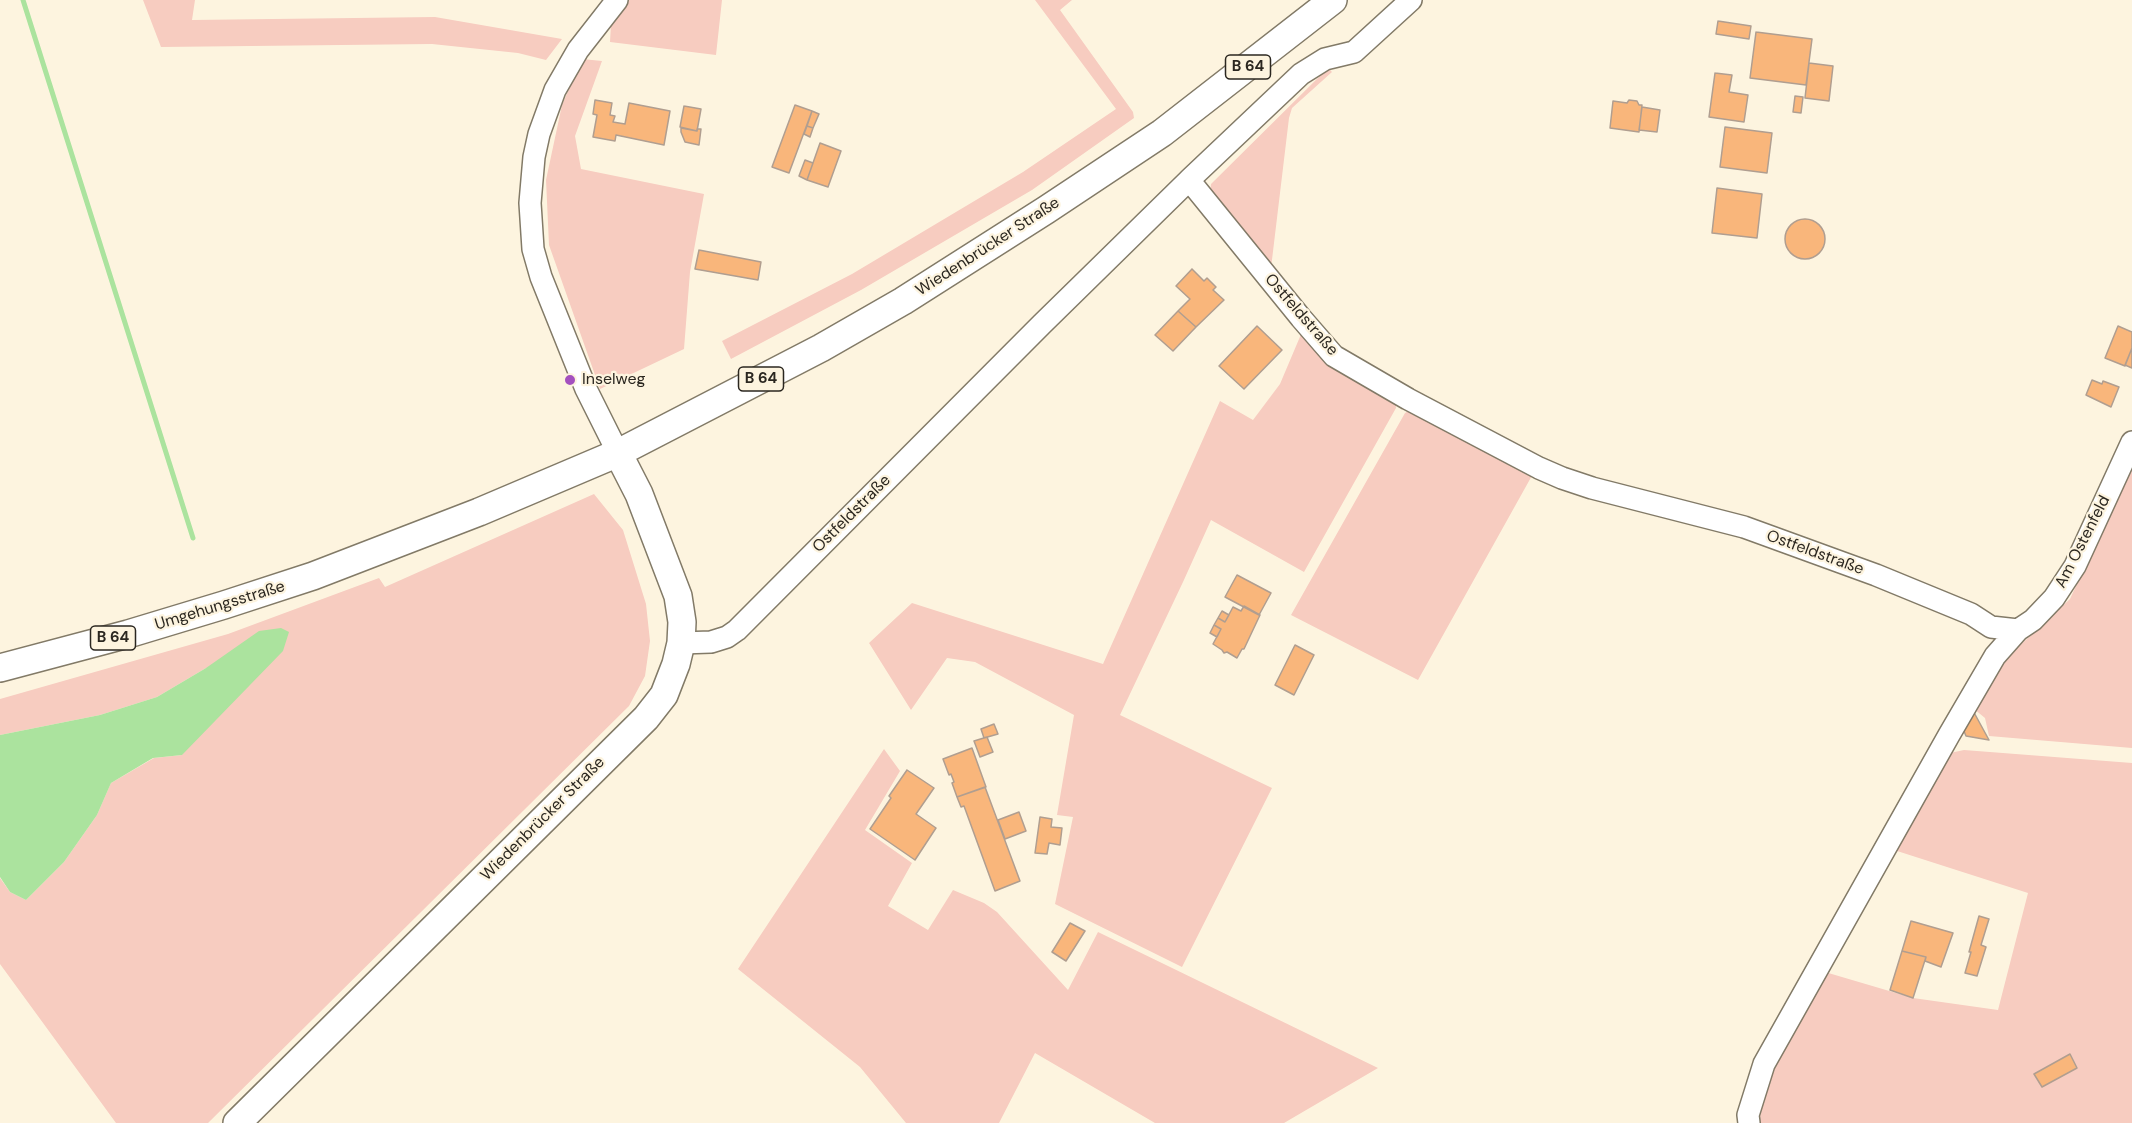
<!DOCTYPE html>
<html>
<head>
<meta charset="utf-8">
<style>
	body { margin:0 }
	canvas { display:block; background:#fdf4df }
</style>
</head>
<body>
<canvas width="2132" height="1123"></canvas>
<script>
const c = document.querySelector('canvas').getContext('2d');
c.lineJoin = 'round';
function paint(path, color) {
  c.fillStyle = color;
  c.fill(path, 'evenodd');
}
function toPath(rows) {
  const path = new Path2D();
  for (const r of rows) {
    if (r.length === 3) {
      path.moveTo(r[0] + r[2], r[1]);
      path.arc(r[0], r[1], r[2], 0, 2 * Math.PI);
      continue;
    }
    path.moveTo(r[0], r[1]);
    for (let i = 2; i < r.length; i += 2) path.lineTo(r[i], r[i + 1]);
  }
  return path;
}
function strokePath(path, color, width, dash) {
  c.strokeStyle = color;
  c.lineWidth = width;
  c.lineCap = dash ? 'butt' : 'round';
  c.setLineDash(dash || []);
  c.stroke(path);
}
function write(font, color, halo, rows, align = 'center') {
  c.font = font + ' "DM Sans",sans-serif';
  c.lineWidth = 4.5;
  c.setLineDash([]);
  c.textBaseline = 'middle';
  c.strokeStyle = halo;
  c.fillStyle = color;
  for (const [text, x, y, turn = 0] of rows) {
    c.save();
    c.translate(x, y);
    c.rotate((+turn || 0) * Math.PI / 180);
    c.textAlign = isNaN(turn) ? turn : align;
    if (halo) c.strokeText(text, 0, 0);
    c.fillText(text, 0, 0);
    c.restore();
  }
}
paint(toPath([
	[143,0,195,0,192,20,435,17,562,39,546,60,518,53,432,44,161,47],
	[629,0,722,0,716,55,610,42,611,24],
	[1035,0,1072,0,1060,10,1133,112,1134,118,1032,190,861,290,731,359,722,341,852,274,1023,172,1116,109],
	[582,59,602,61,575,136,581,169,704,194,690,272,684,349,600,389,549,245,546,180,562,105],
	[1328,68,1332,72,1292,108,1289,118,1271,268,1210,193,1211,184],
	[1302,332,1395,397,1396,408,1304,572,1211,520,1183,582,1120,715,1272,788,1182,967,1055,904,1073,817,1057,815,1074,715,975,662,947,658,911,710,869,643,912,603,1103,664,1220,401,1253,420,1280,384],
	[1414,408,1534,472,1418,680,1291,615,1405,413],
	[2132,464,2132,748,1989,736,1985,718,1974,709,2002,662,2070,599],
	[594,494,623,530,646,604,650,641,645,676,629,706,208,1123,116,1123,0,964,0,878,10,892,26,900,64,862,97,815,111,783,154,758,182,755,206,668,157,697,100,715,0,735,0,699,228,634,379,578,385,587],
	[884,749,900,771,865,830,912,863,888,906,928,930,953,890,984,903,997,912,1068,990,1098,932,1378,1068,1284,1123,1155,1123,1035,1053,999,1123,906,1123,860,1067,738,969],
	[1964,750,2132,763,2132,1123,1758,1123,1758,1109,1772,1068,1825,972,1913,998,1998,1010,2028,893,1894,850,1950,753]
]), '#f7ccc0');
paint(toPath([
	[281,628,289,632,283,651,182,755,153,758,111,783,97,815,64,862,26,900,10,892,0,877,0,735,100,715,157,697,206,668,259,631]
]), '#abe39e');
strokePath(toPath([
	[23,0,193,538]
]), '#abe39e', 5);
const building = toPath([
	[1718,21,1751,26,1749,39,1716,34,1718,21],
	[1756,32,1812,39,1806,85,1750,78,1756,32],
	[1809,63,1833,66,1829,101,1805,98,1809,63],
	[1715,73,1732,75,1729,92,1748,95,1744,122,1709,117,1715,73],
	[1795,96,1803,97,1801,113,1793,112,1795,96],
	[595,100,612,103,610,115,615,116,613,122,625,124,629,103,670,111,664,145,616,135,615,141,593,137,597,115,593,114,595,100],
	[1629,100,1637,101,1639,105,1642,105,1639,132,1610,128,1613,101,1627,103,1629,100],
	[795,105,812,111,789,173,772,167,795,105],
	[684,106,701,109,697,131,680,127,684,106],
	[1642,107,1660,110,1657,132,1639,130,1642,107],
	[812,111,819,114,813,128,807,126,812,111],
	[807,126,813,128,810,137,804,134,807,126],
	[1725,127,1772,133,1767,173,1720,167,1725,127],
	[681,128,697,131,697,129,701,129,699,145,685,142,681,132,681,128],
	[820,143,841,151,828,187,807,180,820,143],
	[805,160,813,163,807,180,799,176,805,160],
	[1717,188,1762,194,1757,238,1712,233,1717,188],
	[1805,239,20],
	[699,250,761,262,758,280,695,269,699,250],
	[1192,269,1204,281,1207,278,1216,287,1213,290,1224,300,1196,327,1178,311,1190,299,1176,286,1192,269],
	[1178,311,1196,327,1173,351,1155,335,1178,311],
	[1257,326,1282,350,1244,389,1219,366,1257,326],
	[2118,326,2132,332,2132,348,2125,366,2105,358,2118,326],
	[2132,348,2132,368,2125,365,2132,348],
	[2092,380,2102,384,2103,381,2119,387,2111,407,2086,395,2092,380],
	[1237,575,1271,593,1259,615,1225,597,1237,575],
	[1244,606,1260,615,1244,649,1242,649,1237,658,1227,652,1224,653,1222,650,1213,644,1221,629,1214,625,1218,618,1225,622,1233,607,1241,611,1244,606],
	[1222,611,1229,615,1225,622,1218,618,1222,611],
	[1214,625,1221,629,1217,637,1210,633,1214,625],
	[1295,645,1314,655,1294,695,1275,685,1295,645],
	[1971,707,1989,740,1966,736,1961,724,1971,707],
	[994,724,998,734,984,738,981,729,994,724],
	[987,737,993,752,980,757,974,741,987,737],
	[972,748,986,787,957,797,952,783,954,782,951,774,949,775,943,759,972,748],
	[907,770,934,788,916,814,936,828,915,860,870,829,891,798,889,796,907,770],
	[985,787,1020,881,995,891,964,806,961,807,957,797,985,787],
	[1019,812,1026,831,1005,839,998,820,1019,812],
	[1040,817,1052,819,1051,827,1062,828,1060,845,1049,843,1047,854,1035,853,1040,817],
	[1979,916,1989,919,1981,945,1986,947,1977,976,1965,973,1971,952,1969,952,1979,916],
	[1911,921,1953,933,1941,967,1925,961,1926,957,1902,951,1911,921],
	[1070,923,1085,931,1066,961,1052,952,1070,923],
	[1902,951,1926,957,1913,998,1890,990,1902,951],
	[2070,1054,2077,1068,2042,1087,2034,1074,2070,1054]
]);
paint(building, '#f9b67b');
strokePath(building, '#b09e90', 1.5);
const minor = toPath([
	[617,0,578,50,555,90,539,134,534,157,530,203,533,249,541,277,586,389,618,453],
	[1189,180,1301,74,1325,59,1354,52,1411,0],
	[681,643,711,642,727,637,737,630,1042,324,1189,180,1301,318,1334,356,1408,399,1539,468,1562,478,1592,488,1744,527,1876,575,1971,614,1991,627,2018,630],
	[1749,1123,1748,1115,1764,1064,1949,735,1995,656,2018,630,2033,620,2054,598,2075,566,2132,442]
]);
const major = toPath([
	[0,668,128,634,224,605,313,576,479,512,618,453,821,348,903,301,1046,210,1162,133,1333,0],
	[237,1123,646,718,664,695,676,664,681,643,682,622,678,596,639,494,618,453]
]);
strokePath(minor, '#827a67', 24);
strokePath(major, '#827a67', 30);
strokePath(minor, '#fff', 21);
strokePath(major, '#fff', 27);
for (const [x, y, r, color] of [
	[570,380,6,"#a450bf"]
]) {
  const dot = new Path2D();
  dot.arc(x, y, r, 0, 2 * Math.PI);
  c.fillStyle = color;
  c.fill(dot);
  strokePath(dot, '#fdf4df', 2);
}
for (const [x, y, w] of [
	[1248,67,45],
	[761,379,45],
	[113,638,45]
]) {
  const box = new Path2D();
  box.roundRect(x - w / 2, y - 12, w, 24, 4.5);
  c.fillStyle = '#fdf4df';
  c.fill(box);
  strokePath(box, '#2b2720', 1.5);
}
write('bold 15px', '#2b2720', null, [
	["B 64",1248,67],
	["B 64",761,379],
	["B 64",113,638]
]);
write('16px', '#2b2720', '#fdf4df', [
	["Wiedenbrücker Straße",988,247,-33],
	["Ostfeldstraße",1301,315,49],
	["Ostfeldstraße",852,514,-45],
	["Am Ostenfeld",2083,542,-63],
	["Ostfeldstraße",1815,553,20],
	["Umgehungsstraße",220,606,-17],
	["Wiedenbrücker Straße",543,819,-45]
]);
write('16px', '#2b2720', '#fdf4df', [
	["Inselweg",582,380]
], 'left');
</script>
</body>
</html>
